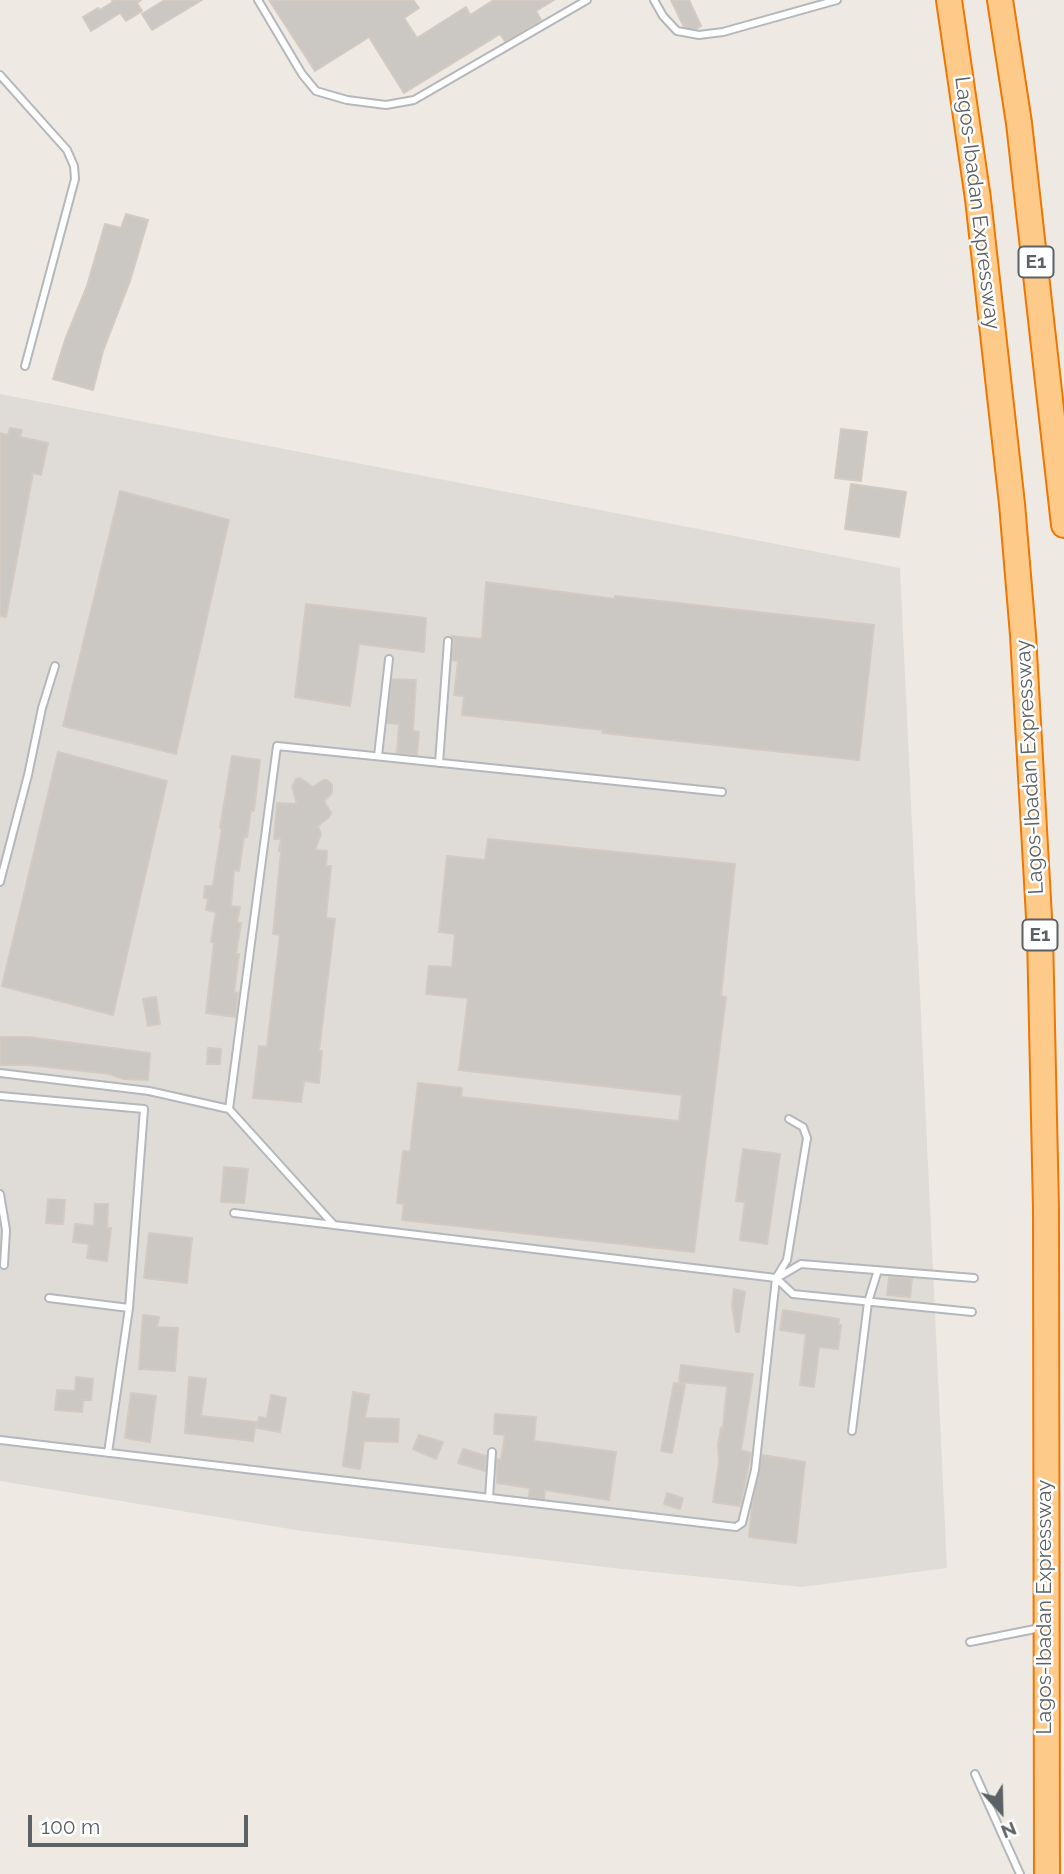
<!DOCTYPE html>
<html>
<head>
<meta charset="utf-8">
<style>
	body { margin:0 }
	#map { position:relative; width:1064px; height:1874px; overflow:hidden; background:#eeeae3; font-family:Raleway,sans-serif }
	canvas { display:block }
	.north { position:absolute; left:966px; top:1776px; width:70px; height:70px; -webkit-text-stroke:5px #fff; paint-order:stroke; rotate:158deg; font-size:19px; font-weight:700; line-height:28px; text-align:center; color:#5b6164 }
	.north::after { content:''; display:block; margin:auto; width:24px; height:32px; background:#5b6164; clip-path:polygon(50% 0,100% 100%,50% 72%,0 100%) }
	.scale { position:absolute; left:28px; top:1815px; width:220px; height:32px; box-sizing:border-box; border:4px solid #5b6164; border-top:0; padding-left:9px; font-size:21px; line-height:24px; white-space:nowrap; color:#5b6164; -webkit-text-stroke:5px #fff; paint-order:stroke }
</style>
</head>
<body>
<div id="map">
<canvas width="1064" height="1874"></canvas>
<div class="north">N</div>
<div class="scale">100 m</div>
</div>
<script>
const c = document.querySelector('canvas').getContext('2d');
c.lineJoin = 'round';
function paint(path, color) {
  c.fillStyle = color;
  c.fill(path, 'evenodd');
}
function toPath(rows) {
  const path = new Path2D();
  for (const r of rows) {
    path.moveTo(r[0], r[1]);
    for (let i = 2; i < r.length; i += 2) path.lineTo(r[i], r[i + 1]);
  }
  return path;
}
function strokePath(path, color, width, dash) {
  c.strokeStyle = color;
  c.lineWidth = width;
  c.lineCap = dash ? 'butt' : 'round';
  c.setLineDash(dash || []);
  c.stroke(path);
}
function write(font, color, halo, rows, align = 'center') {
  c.font = font + ' Raleway,sans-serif';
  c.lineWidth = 5;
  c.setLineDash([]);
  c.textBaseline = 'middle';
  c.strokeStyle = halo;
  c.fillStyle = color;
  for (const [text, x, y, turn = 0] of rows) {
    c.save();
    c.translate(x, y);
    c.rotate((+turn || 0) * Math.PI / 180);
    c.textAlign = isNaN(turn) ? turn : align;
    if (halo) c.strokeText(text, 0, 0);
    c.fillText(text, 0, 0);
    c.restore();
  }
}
paint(toPath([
	[0,394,900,568,947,1568,802,1587,613,1568,302,1531,0,1481]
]), '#dfdcd7');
const building = toPath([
	[112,0,141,0,137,3,142,11,126,21,120,13,91,31,83,17,98,8,100,10,113,2,112,0],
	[165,0,202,0,152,30,142,14,165,0],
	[269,0,413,0,419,8,404,18,417,38,466,7,470,15,494,0,554,0,536,11,541,20,505,41,500,34,404,93,369,37,315,71,269,0],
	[671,0,689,0,701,26,695,29,684,27,671,0],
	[126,214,148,220,130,281,103,351,93,390,53,379,65,340,87,286,105,224,121,228,126,214],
	[10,428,22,430,20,437,48,443,41,475,33,473,6,617,0,616,0,433,8,435,10,428],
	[841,429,867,432,861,481,835,478,841,429],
	[851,484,906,492,899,537,845,529,851,484],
	[120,491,229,520,176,754,63,726,120,491],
	[486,582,615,599,615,596,874,625,859,760,602,733,603,730,462,715,464,696,454,695,458,661,452,660,454,641,451,636,482,639,486,582],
	[306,604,426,618,424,652,359,644,350,706,295,697,306,604],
	[392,679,416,680,413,731,419,732,417,755,397,753,399,724,387,723,392,679],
	[58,752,167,781,113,1015,2,986,58,752],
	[232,756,260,760,254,811,251,811,247,837,244,836,239,871,234,870,231,906,240,907,237,923,241,923,236,954,239,954,234,992,238,993,235,1017,206,1013,214,943,211,942,216,912,206,910,208,898,204,898,205,886,213,886,222,828,220,828,232,756],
	[300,778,313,787,323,780,327,780,332,785,332,793,324,801,331,813,329,817,318,826,321,834,315,850,327,851,326,866,331,866,326,918,335,919,319,1051,322,1051,319,1083,304,1081,301,1102,253,1098,259,1046,267,1047,280,935,273,934,281,851,279,851,281,839,274,839,277,803,297,804,292,787,296,779,300,778],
	[488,839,735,864,721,996,726,997,694,1252,402,1220,404,1204,397,1203,403,1151,410,1152,418,1083,462,1088,461,1097,679,1121,682,1095,459,1070,468,998,426,994,429,966,452,967,455,934,439,932,447,856,485,860,488,839],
	[156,997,160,1024,148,1026,143,999,156,997],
	[0,1037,28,1037,150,1053,148,1080,124,1079,110,1074,30,1065,0,1065,0,1037],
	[208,1048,221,1049,220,1064,207,1064,208,1048],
	[743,1149,780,1154,767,1244,740,1240,745,1202,736,1201,743,1149],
	[224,1167,248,1169,244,1203,221,1202,224,1167],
	[48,1199,65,1200,63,1224,46,1223,48,1199],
	[95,1204,108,1204,107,1228,111,1228,107,1261,87,1258,89,1244,73,1242,75,1224,94,1226,95,1204],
	[149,1233,192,1238,187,1283,144,1278,149,1233],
	[889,1277,912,1279,910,1297,887,1295,889,1277],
	[734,1289,745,1292,739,1332,736,1332,732,1305,734,1289],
	[783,1310,839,1319,838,1325,841,1325,838,1349,819,1347,814,1387,800,1385,806,1334,780,1330,783,1310],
	[143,1315,159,1317,157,1327,178,1328,175,1371,139,1369,143,1315],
	[681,1365,753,1374,741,1450,751,1453,740,1506,713,1502,719,1463,718,1444,721,1428,723,1428,727,1386,679,1382,681,1365],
	[76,1377,93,1379,91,1400,83,1400,82,1412,55,1410,57,1390,75,1391,76,1377],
	[189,1377,206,1379,201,1416,256,1422,253,1441,185,1433,189,1377],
	[674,1383,685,1385,672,1453,661,1451,674,1383],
	[353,1392,369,1395,365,1418,399,1419,398,1442,364,1441,360,1469,343,1466,353,1392],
	[131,1393,156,1396,150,1442,125,1438,131,1393],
	[271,1395,286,1398,280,1432,257,1428,259,1417,267,1418,271,1395],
	[495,1414,536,1417,534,1441,616,1452,609,1500,545,1490,544,1499,529,1497,530,1488,497,1483,497,1459,501,1460,505,1435,494,1434,495,1414],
	[419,1435,443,1442,436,1459,413,1449,419,1435],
	[463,1449,486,1456,485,1471,458,1463,463,1449],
	[762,1455,805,1462,796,1543,749,1537,752,1507,762,1455],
	[667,1493,683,1498,680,1509,664,1504,667,1493]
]);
paint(building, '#cbc7c2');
strokePath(building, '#d3cac1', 2);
const service = toPath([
	[258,0,302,74,316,91,347,100,386,105,414,100,587,0],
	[654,0,663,16,677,31,699,35,723,32,837,0],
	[0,75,67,150,74,166,75,179,25,366],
	[378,756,389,659],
	[439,763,448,641],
	[0,882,28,775,42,708,55,666],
	[0,1073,149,1091,229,1109],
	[0,1096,144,1109,129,1308,108,1453],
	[0,1194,6,1230,4,1265],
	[234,1213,776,1278,793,1294,972,1312],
	[334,1225,229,1109,277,746,722,792],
	[777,1278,801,1264,974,1278],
	[49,1298,129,1308],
	[852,1431,868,1302,878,1270],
	[0,1440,736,1527,742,1523,755,1470,776,1278,787,1260,807,1138,803,1127,789,1119],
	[489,1498,492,1452],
	[970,1642,1040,1628],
	[975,1774,1020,1874]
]);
const motorway = toPath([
	[949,0,978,199,1012,504,1023,635,1040,935,1046,1209,1047,1874],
	[1000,0,1019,123,1064,525]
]);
strokePath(service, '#b4b7bb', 10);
strokePath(motorway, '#f17600', 28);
strokePath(service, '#fff', 6);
strokePath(motorway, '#feca8a', 24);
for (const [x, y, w] of [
	[1036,262,35],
	[1040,935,35]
]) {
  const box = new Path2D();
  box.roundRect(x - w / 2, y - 15.5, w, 31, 5);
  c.fillStyle = '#fff';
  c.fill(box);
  strokePath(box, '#5b6164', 2);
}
write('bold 19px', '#5b6164', null, [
	["E1",1036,262],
	["E1",1040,935]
]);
write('21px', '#5b6164', '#fff', [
	["Lagos-Ibadan Expressway",977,203,83],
	["Lagos-Ibadan Expressway",1030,767,-93],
	["Lagos-Ibadan Expressway",1045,1607,-90]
]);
</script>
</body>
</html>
